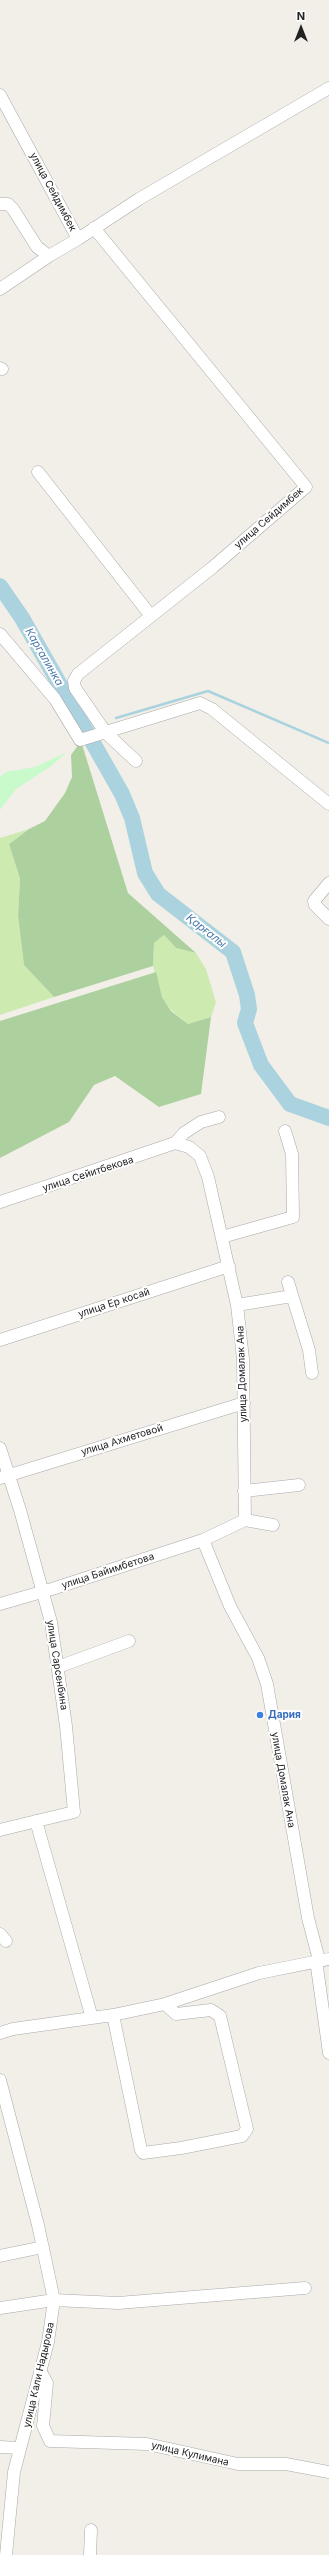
<!DOCTYPE html>
<html>
<head>
<meta charset="utf-8">
<style>
	body { margin:0 }
	#map { position:relative; width:329px; height:2555px; overflow:hidden; background:#f2efe9; font-family:Inter,sans-serif }
	canvas { display:block }
	.north { position:absolute; left:281px; top:8px; width:40px; height:40px; -webkit-text-stroke:3px #fff; paint-order:stroke; rotate:0deg; font-size:11px; font-weight:700; line-height:16px; text-align:center; color:#222 }
	.north::after { content:''; display:block; margin:auto; width:14px; height:18px; background:#222; clip-path:polygon(50% 0,100% 100%,50% 72%,0 100%) }
</style>
</head>
<body>
<div id="map">
<canvas width="329" height="2555"></canvas>
<div class="north">N</div>
</div>
<script>
const c = document.querySelector('canvas').getContext('2d');
c.lineJoin = 'round';
function paint(path, color) {
  c.fillStyle = color;
  c.fill(path, 'evenodd');
}
function toPath(rows) {
  const path = new Path2D();
  for (const r of rows) {
    path.moveTo(r[0], r[1]);
    for (let i = 2; i < r.length; i += 2) path.lineTo(r[i], r[i + 1]);
  }
  return path;
}
function strokePath(path, color, width, dash) {
  c.strokeStyle = color;
  c.lineWidth = width;
  c.lineCap = dash ? 'butt' : 'round';
  c.setLineDash(dash || []);
  c.stroke(path);
}
function write(font, color, halo, rows, align = 'center') {
  c.font = font + ' Inter,sans-serif';
  c.lineWidth = 4;
  c.setLineDash([]);
  c.textBaseline = 'middle';
  c.strokeStyle = halo;
  c.fillStyle = color;
  for (const [text, x, y, turn = 0] of rows) {
    c.save();
    c.translate(x, y);
    c.rotate((+turn || 0) * Math.PI / 180);
    c.textAlign = isNaN(turn) ? turn : align;
    if (halo) c.strokeText(text, 0, 0);
    c.fillText(text, 0, 0);
    c.restore();
  }
}
paint(toPath([
	[29,829,9,844,20,879,18,916,24,965,54,997,0,1015,0,838],
	[164,935,176,948,196,953,206,969,216,1002,211,1017,188,1024,171,1010,162,997,153,966,154,943]
]), '#cdebb0');
paint(toPath([
	[81,741,128,893,196,953,176,948,164,935,154,943,153,966,54,997,24,965,18,916,20,879,9,844,29,829,45,821,65,793,72,777,71,755],
	[156,972,162,997,171,1011,188,1024,211,1017,201,1094,159,1107,115,1076,94,1085,69,1122,0,1158,0,1021]
]), '#add19e');
paint(toPath([
	[67,752,51,766,16,789,0,810,0,777,6,772,35,767]
]), '#c8facc');
strokePath(toPath([
	[116,718,208,691,329,743]
]), '#aad3df', 2.5);
strokePath(toPath([
	[0,586,22,618,122,794,132,818,145,873,158,894,233,952,247,995,249,1009,245,1023,261,1065,290,1104,329,1118]
]), '#aad3df', 16);
const minor = toPath([
	[0,95,78,239,49,256,37,247,13,209,8,204,0,204],
	[94,228,306,487,213,567,78,674,74,681,75,688,106,733,136,761],
	[78,239,139,199,329,88],
	[0,289,49,256],
	[0,368,2,369],
	[38,472,151,616],
	[0,634,55,699,80,740,200,703,212,709,329,804],
	[329,883,314,901,315,905,329,919],
	[0,1202,175,1143,184,1133,201,1122,219,1117],
	[222,1237,293,1217,292,1154,285,1131],
	[288,1282,309,1350,312,1373],
	[237,1305,286,1297,292,1298],
	[0,1340,229,1266],
	[0,1448,20,1510,51,1622,66,1726,74,1812,0,1830],
	[0,1478,244,1403],
	[244,1491,299,1485],
	[245,1520,273,1525],
	[203,1540,230,1606,258,1658,267,1684,308,1918,319,1960],
	[0,1604,52,1589,203,1540,245,1520,243,1359,237,1305,208,1177,200,1156,189,1147,175,1143],
	[58,1667,129,1641],
	[36,1821,92,2018],
	[0,1934,6,1941],
	[316,1960,329,2053],
	[113,2015,141,2150,143,2153,181,2148,242,2136,247,2129,220,2016,211,2010,176,2014,165,2004],
	[0,2033,13,2029,113,2015,165,2004,259,1973,329,1959],
	[0,2080,38,2225,54,2300,48,2342,14,2472,6,2555],
	[0,2256,43,2247],
	[0,2308,54,2300,118,2303,305,2288],
	[41,2372,47,2383,43,2426,50,2441,147,2444,238,2464,286,2464,329,2472],
	[0,2447,19,2448],
	[90,2555,91,2530]
]);
strokePath(minor, '#a9a9a9', 13);
strokePath(minor, '#fff', 12);
for (const [x, y, r, color] of [
	[260,1715,4,"#3f7fe0"]
]) {
  const dot = new Path2D();
  dot.arc(x, y, r, 0, 2 * Math.PI);
  c.fillStyle = color;
  c.fill(dot);
  strokePath(dot, '#fff', 1.5);
}
write('10px', '#222', '#fff', [
	["улица Сейдимбек",53,192,62],
	["улица Сейдимбек",269,518,-41],
	["улица Сейитбекова",88,1174,-18],
	["улица Ер косай",114,1303,-18],
	["улица Домалак Ана",242,1374,-92],
	["улица Ахметовой",122,1440,-17],
	["улица Байимбетова",108,1571,-18],
	["улица Сарсенбина",57,1665,81],
	["улица Домалак Ана",283,1780,80],
	["улица Кали Надырова",39,2375,-77],
	["улица Кулимана",190,2454,13]
]);
write('bold 10px', '#366cbe', '#fff', [
	["Дария",268,1715]
], 'left');
write('italic 11px', '#4a7aab', '#fff', [
	["Каргалинка",44,657,60],
	["Қарғалы",206,931,38]
]);
</script>
</body>
</html>
